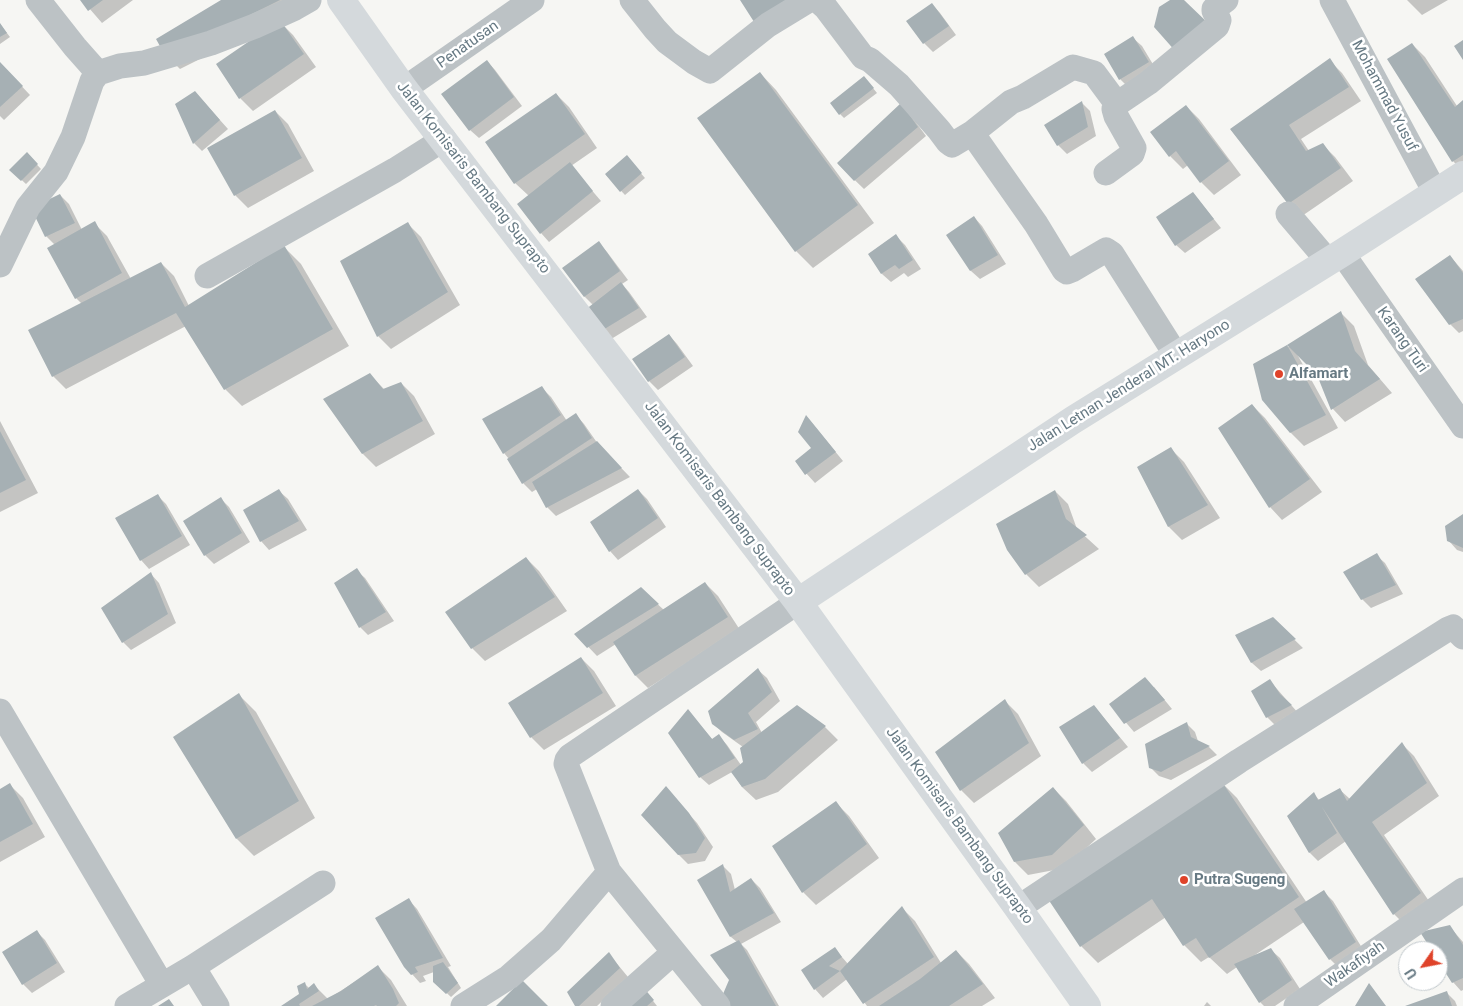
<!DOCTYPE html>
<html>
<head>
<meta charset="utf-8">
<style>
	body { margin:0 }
	#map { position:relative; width:1463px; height:1006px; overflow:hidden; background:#f6f6f3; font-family:Roboto,sans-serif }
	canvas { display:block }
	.north { position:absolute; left:1398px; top:941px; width:50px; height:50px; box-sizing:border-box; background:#fff; border:1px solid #c2c9cd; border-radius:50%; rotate:237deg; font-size:14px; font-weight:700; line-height:20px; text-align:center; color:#667983 }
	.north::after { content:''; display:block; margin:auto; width:18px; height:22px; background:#df432a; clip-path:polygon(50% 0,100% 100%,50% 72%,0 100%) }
</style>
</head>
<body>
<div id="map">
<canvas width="1463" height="1006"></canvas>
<div class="north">U</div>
</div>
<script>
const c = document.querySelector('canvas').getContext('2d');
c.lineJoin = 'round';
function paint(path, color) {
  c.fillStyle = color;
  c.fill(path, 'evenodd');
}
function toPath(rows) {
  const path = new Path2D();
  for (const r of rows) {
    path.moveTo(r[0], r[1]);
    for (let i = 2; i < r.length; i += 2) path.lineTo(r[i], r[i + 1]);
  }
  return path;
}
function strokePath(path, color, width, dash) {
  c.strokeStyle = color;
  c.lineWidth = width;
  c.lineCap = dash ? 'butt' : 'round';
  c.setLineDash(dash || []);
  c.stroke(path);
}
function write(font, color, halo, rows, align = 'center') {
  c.font = font + ' Roboto,sans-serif';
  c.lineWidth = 5;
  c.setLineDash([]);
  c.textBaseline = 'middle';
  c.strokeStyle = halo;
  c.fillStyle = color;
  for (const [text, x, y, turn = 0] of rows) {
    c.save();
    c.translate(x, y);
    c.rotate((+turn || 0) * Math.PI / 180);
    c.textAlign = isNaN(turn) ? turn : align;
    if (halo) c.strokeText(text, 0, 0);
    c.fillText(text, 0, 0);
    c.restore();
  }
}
paint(toPath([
	[82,0,133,0,102,23],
	[224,0,296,0,304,7,180,69,167,56],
	[1407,0,1448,0,1422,15],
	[932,4,940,13,956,35,933,52,924,43,908,22],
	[280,22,293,35,316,67,253,111,240,98],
	[0,24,10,37,0,44],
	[1133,38,1142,46,1157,71,1129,88,1120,79],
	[1412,44,1425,57,1457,106,1463,102,1463,172,1453,161],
	[1329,60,1342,73,1361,101,1301,139,1309,151,1322,144,1335,157,1353,181,1302,216,1231,130],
	[487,61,495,70,522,106,479,138,470,130],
	[0,63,30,95,4,120,0,116],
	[760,73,776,90,874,223,813,268,796,251],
	[868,82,877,93,844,118,840,114],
	[556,94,569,107,597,148,571,166,601,201,549,242,541,233,529,196,515,183],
	[203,101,228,129,202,151,194,143],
	[1082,103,1090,111,1096,136,1067,154,1058,145,1046,125],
	[1186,106,1199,119,1241,175,1214,195,1201,182,1188,165,1183,169,1170,156],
	[275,111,288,124,314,171,248,208,235,195,209,149],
	[909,113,926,136,864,189,838,164],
	[27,154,41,169,26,184,11,170],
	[630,161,645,178,625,195,606,175],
	[1193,193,1221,228,1185,253,1176,245],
	[60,195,69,204,82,230,94,223,107,236,131,279,161,263,174,276,189,306,284,247,301,264,349,346,242,406,225,389,186,326,66,389,53,376,82,304,76,298,55,245,46,236,33,209],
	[974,217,982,226,1006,264,980,279,971,271,948,235],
	[408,224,421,237,460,305,391,349,378,336,342,262],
	[896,236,905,245,921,269,908,277,904,273,891,282,882,274,869,254],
	[599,243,607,252,628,280,622,284,629,292,647,317,608,341,593,305,585,297,564,269],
	[1450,256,1463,271,1463,331,1459,333,1450,324],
	[1341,313,1354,326,1368,365,1392,393,1345,422,1333,409,1319,375,1297,354,1338,428,1304,446,1291,433,1254,365,1288,347],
	[669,335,677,344,693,366,658,390,649,381],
	[370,375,385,390,401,383,414,396,435,434,376,467,363,454,325,400],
	[542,388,551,397,567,421,576,415,584,424,598,444,630,477,556,516,547,507,537,489,532,492,523,483,509,459,504,453],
	[1252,405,1265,418,1322,492,1282,520,1270,507],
	[807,417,843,461,815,483,796,462,813,449],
	[0,421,38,493,0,512],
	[1171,449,1184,462,1220,518,1182,540,1169,527,1139,468],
	[638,490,647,499,666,527,618,560,610,551],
	[279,491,288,499,307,530,269,550,261,541],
	[1055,491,1068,504,1077,529,1099,549,1039,587,1026,574],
	[157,495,166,504,190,545,149,569,141,560],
	[221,499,229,507,250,542,214,564,205,555],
	[1463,515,1463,552,1457,550,1449,541],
	[1376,555,1385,563,1403,594,1371,608,1362,599],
	[526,558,539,571,567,611,485,661,472,648],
	[356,570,365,578,394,621,368,635,360,627],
	[151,574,159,583,176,623,131,650,123,642],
	[705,583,718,596,740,630,648,688,636,676,616,644,597,656,576,634,641,589,664,610],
	[1273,619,1303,648,1261,671,1252,663,1236,635],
	[581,658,594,671,616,706,544,750,531,737,509,703],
	[758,670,767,678,780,701,756,722,762,733,797,707,825,727,838,740,778,792,756,800,742,787,732,772,709,785,700,777,688,711,713,740,719,736,727,745,741,765,744,762,743,747,722,732,713,723],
	[1270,681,1299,714,1276,726,1267,717],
	[1154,687,1172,709,1134,732,1111,705],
	[239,695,256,712,315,818,254,856,237,839],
	[1005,701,1018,714,1041,756,974,803,961,790],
	[1094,706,1128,747,1092,772,1083,763],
	[1187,724,1195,732,1198,741,1209,747,1217,755,1171,780,1159,776,1150,767],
	[1402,744,1414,756,1439,796,1384,835,1433,907,1407,927,1394,914,1346,841,1318,861,1310,853,1288,817,1314,794,1320,801,1339,789,1350,799],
	[1220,781,1237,798,1307,903,1324,892,1333,901,1364,951,1339,968,1330,959,1304,922,1255,955,1271,950,1280,958,1300,989,1275,1006,1264,1006,1260,1002,1237,967,1227,974,1209,957,1201,962,1184,945,1166,917,1098,963,1081,946],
	[10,785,23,798,45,837,0,862,0,790],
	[1053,788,1066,801,1096,839,1065,868,1028,875,1015,862],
	[674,797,697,823,713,847,705,861,688,864,679,855],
	[836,803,849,816,879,858,816,905,803,892,774,847],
	[723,866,731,874,735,890,751,879,760,888,781,922,741,944,747,950,779,1006,732,1006,730,980,737,942,731,937],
	[409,900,417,909,451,966,448,967,461,988,451,997,435,982,434,972,423,976,426,981,420,983,412,974],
	[902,908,915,921,941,963,956,951,969,964,995,998,982,1006,867,1006,847,979,823,998,815,989,835,949,848,964],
	[1449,926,1463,942,1463,990,1461,991,1453,982,1438,959,1438,951,1433,951],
	[37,932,45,940,65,972,32,993,23,984],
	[609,954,628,977,597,1006,576,1006],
	[378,967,391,980,407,1006,283,1006,301,995,304,983,310,989,314,985,328,999],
	[643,988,657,1006,620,1006],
	[1446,992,1455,1001,1457,1006,1408,1006],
	[1207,1002,1211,1006,1204,1006]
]), '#0003');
paint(toPath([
	[80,0,103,0,88,11],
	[221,0,280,0,166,57,156,39],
	[740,0,793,0,756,25],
	[1170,0,1184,0,1209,24,1177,53,1154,27,1159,7],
	[932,3,949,26,923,44,906,21],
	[280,20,304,54,239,99,216,64],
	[0,23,7,33,0,37],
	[1133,36,1149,62,1119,80,1104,54],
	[1463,40,1463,60,1454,46],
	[1412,43,1455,107,1463,100,1463,155,1452,162,1387,59],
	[1330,58,1349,87,1289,125,1306,151,1323,143,1341,168,1288,204,1230,129],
	[487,60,514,97,469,131,441,94],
	[0,62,23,86,0,107],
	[760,72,858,205,795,252,697,118],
	[864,76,874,88,839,115,830,103],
	[195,91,220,120,193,144,175,104],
	[556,93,585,134,514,184,485,142],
	[1082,101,1088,127,1057,146,1044,125],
	[901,103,918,127,854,181,837,163],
	[1186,105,1229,161,1200,183,1176,151,1169,157,1150,132],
	[275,110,302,158,234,196,207,148],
	[27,152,38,164,21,181,9,170],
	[627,155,642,173,620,192,605,174],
	[570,162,593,191,540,234,517,204],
	[1193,192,1214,219,1175,246,1156,217],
	[60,194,75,223,45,237,31,208],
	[974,216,998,255,970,271,946,235],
	[95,221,122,273,75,299,47,248],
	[408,222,448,292,377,337,340,261],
	[896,234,913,260,899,269,895,265,881,274,868,254],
	[599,241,620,271,584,297,562,268],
	[284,245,333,329,224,390,176,313,52,377,28,330,161,262,185,307],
	[1450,255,1463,273,1463,319,1449,325,1415,279],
	[621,282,639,308,598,333,585,310],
	[1341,311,1355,351,1380,379,1331,410,1317,375,1287,345],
	[669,334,685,357,648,382,632,359],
	[1287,345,1326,415,1290,433,1262,400,1253,364],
	[370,373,383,389,401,382,423,421,362,454,323,399],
	[542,386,561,415,503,454,482,419],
	[1252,404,1310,479,1269,508,1218,428],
	[576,413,592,438,522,484,507,459],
	[806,415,836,452,805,475,795,461,811,448,798,432],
	[0,431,26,480,0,493],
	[597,441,622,468,546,508,532,482],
	[1171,447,1208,505,1168,527,1137,467],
	[279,489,299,521,260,542,243,510],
	[638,489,658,518,609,552,590,522],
	[1055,490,1066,519,1087,535,1025,575,1007,550,996,524],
	[158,494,182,536,140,561,115,518],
	[221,497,242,533,204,556,183,521],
	[1463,514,1463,548,1447,541,1445,526],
	[1377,553,1396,585,1361,600,1343,572],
	[526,557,555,597,471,649,445,612],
	[357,568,386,612,359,628,334,583],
	[151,572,168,614,122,643,101,608],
	[705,582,728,617,635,676,613,642],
	[641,587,659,604,587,648,574,634],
	[1273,617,1296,639,1251,663,1235,635],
	[581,657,603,693,530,738,508,703],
	[758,668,772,692,748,713,758,729,734,740,712,724,708,711],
	[1145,677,1165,700,1124,724,1109,704],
	[1270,679,1280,694,1292,705,1266,718,1251,691],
	[239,693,299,801,236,839,173,737],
	[1005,699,1029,743,960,791,935,752],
	[797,705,826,726,765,779,742,787,731,772,743,762,740,748],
	[1094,705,1120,738,1082,764,1059,727],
	[688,709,712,739,719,734,735,758,699,778,668,733],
	[1187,722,1191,737,1210,746,1161,772,1149,768,1145,744],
	[1402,742,1427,783,1372,822,1421,893,1393,915,1322,807,1337,833,1309,853,1287,816,1314,792,1318,800,1340,788,1347,801],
	[1220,779,1299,897,1209,958,1196,938,1183,946,1152,899,1080,947,1046,896],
	[10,783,33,824,0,842,0,789],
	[666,786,689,813,705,838,696,853,678,855,641,815],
	[1053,787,1084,825,1052,855,1014,862,998,833],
	[836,801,867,844,802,893,772,846],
	[723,864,730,892,751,878,774,913,730,937,697,880],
	[1324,890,1356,942,1329,960,1294,909],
	[409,898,443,958,415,967,418,972,411,975,404,967,375,918],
	[902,906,934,957,863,1004,840,971],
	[1450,925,1463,945,1463,978,1452,983,1438,961,1438,951,1432,951,1420,932],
	[37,930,57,963,22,985,2,952],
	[739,940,776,1006,730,1006,723,994,729,980,710,955],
	[835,947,842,957,829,966,840,971,814,990,801,970],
	[1271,948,1292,980,1259,1003,1234,964],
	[956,950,983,984,949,1006,879,1006,920,979],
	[609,952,620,968,579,1006,575,1006,567,992],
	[443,962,458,983,446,994,433,982,433,966],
	[378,965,393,989,399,1003,396,1006,377,1006,376,1005,374,1006,312,1006,341,991],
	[522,980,548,1006,496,1006],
	[305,982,307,989,314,983,319,991,299,1004,300,1006,281,1006,299,994,297,986],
	[1369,983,1386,1006,1355,1006],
	[643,987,654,1000,647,1006,618,1006],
	[1447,991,1452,1006,1405,1006],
	[169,999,174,1006,158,1006]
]), '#a6b0b4');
strokePath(toPath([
	[38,0,75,47,98,73],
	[632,0,655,29,667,42,694,62,710,71,768,25,809,0],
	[817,0,826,8,863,57,870,60,899,85,939,130,948,142,952,145,972,133,1011,102,1023,97,1073,67,1094,73,1117,104],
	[1332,0,1435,192],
	[404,89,532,0],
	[972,133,1036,224,1064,270,1067,272,1072,270,1106,250,1112,254,1176,355],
	[1106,173,1132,154,1134,148,1116,116,1114,109,1117,104,1148,83,1217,26,1219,20,1214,11,1214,9,1226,0],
	[1288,214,1328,261],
	[1342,253,1463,426],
	[0,265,28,207,56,172,73,137,92,81,98,73,120,66,144,63,211,43,255,26,295,8,309,0],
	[207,276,395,170,444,139],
	[0,711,162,985],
	[1018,908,1239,761,1448,629,1453,627,1463,637],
	[193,967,217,1006],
	[127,1006,193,967,323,883],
	[463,1006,509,977,551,940,609,872],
	[613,1006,674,952],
	[718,1006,609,872,566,764,567,760,570,756,798,602],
	[1296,1006,1463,890]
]), '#bcc2c5', 25);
strokePath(toPath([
	[341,0,404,89,798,602,1018,908,1087,1006],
	[798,602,1073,420,1342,253,1463,175]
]), '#d4d9dc', 28);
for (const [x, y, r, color] of [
	[1279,374,5,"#df432a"],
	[1184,880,5,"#df432a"]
]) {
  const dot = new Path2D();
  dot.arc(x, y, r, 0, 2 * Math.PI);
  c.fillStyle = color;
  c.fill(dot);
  strokePath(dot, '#fff', 2);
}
write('15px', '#667983', '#fff', [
	["Penatusan",468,45,-35],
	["Mohammad Yusuf",1384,96,62],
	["Jalan Komisaris Bambang Suprapto",473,178,52],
	["Karang Turi",1402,340,55],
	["Jalan Letnan Jenderal MT. Haryono",1129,386,-32],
	["Jalan Komisaris Bambang Suprapto",719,499,53],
	["Jalan Komisaris Bambang Suprapto",959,826,54],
	["Wakafiyah",1355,965,-35]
]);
write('bold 15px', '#667983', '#fff', [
	["Alfamart",1289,374],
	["Putra Sugeng",1194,880]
], 'left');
</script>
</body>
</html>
